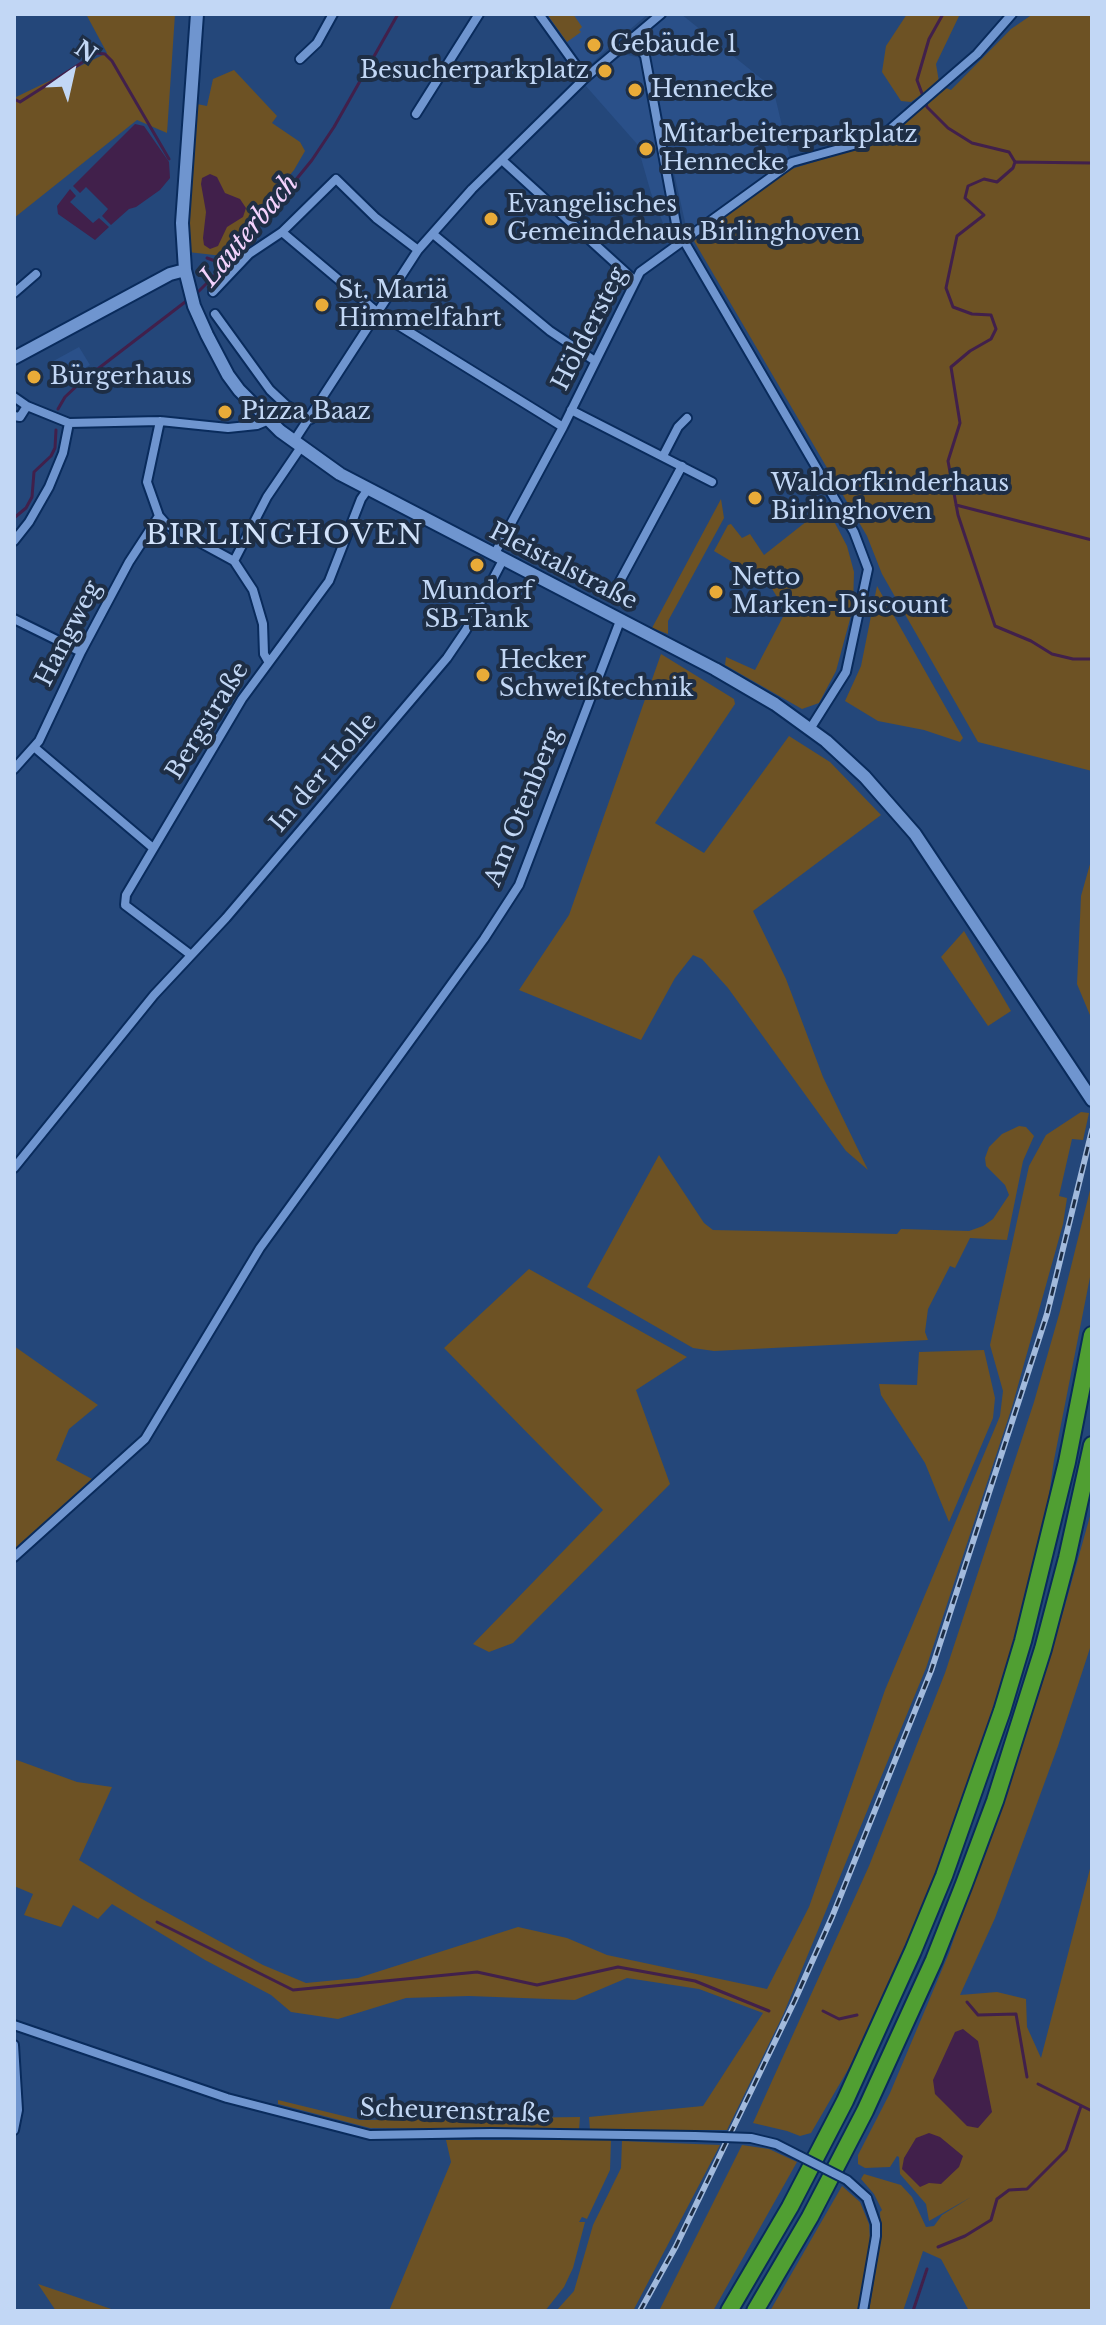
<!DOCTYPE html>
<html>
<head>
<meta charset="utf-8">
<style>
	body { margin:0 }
	#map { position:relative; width:1106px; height:2325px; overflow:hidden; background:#24477a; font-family:"Libre Baskerville",serif }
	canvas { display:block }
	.frame { position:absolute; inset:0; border:16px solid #c2d7f5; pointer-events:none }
	.north { position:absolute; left:32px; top:32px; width:80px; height:80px; -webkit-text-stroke:6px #1e2e45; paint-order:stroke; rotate:34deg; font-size:22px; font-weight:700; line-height:32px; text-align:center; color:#c2d7f5 }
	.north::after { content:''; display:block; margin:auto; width:28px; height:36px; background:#c2d7f5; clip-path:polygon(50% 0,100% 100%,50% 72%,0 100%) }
</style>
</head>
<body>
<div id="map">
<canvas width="1106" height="2325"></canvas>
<div class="frame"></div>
<div class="north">N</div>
</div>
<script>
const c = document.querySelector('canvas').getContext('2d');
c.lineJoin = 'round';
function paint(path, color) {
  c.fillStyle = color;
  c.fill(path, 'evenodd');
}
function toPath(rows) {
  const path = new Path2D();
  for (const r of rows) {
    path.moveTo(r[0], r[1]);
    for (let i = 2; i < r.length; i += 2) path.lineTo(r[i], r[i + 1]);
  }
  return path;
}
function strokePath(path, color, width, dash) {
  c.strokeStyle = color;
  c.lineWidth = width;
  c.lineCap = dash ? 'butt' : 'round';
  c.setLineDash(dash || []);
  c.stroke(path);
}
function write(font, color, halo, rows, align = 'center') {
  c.font = font + ' "Libre Baskerville",serif';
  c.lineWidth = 8;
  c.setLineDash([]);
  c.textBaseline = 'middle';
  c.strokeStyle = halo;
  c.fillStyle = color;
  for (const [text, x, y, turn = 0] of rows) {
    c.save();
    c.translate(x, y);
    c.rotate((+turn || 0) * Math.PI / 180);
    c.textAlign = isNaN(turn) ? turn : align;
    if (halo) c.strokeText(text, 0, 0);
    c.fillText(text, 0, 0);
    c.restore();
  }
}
paint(toPath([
	[547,14,648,14,626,33,622,32,623,34,588,67,583,65],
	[669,14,681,14,773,88,790,159,687,231,645,43,645,31],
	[623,54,641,58,642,61,673,227,665,228,651,193,637,144,585,85],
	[79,347,90,365,59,383,48,364]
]), '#2a5089');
paint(toPath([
	[86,14,175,14,167,133,137,120,14,218,14,98,107,53],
	[547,14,573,14,582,27,579,30,581,32,567,42],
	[907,14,960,14,936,64,939,82,911,102,901,101,882,72,886,46],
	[1033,14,1092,14,1092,771,978,742,882,574,867,536,694,241,706,229,788,170,885,140,946,88,951,90,1011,29],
	[234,70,277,116,272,123,300,142,305,151,294,170,223,256,188,252,188,189,197,104,207,106,213,79],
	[721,499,724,518,668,621,668,634,652,628],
	[826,506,847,546,854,572,853,608,836,671,819,703,802,709,725,665,726,657,755,670,786,611,769,584,714,551,728,525,731,524,742,538,750,534,764,555],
	[877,586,963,738,960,742,924,730,878,721,845,701,861,666],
	[661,654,734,699,735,704,655,823,704,853,789,736,830,762,881,815,753,911,786,979,823,1077,868,1170,846,1151,728,988,702,959,693,955,675,978,641,1040,519,990,569,915],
	[1092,857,1092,1020,1077,984,1081,896],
	[964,931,1011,1011,988,1026,941,957],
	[1081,1112,1089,1113,1083,1140,1072,1139,1059,1196,1067,1198,1063,1224,1012,1407,926,1668,783,2015,727,2130,590,2130,589,2117,703,2106,763,2013,699,1989,627,1978,575,2000,469,1996,406,1998,338,2019,291,2012,271,1995,205,1960,112,1904,98,1919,73,1905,61,1927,24,1915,33,1894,14,1886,14,1759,77,1782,112,1787,79,1860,142,1899,263,1965,306,1983,358,1978,518,1927,567,1938,607,1955,767,1989,809,1907,885,1690,1000,1416,1003,1391,990,1345,1029,1166,1046,1135],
	[1019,1126,1026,1127,1034,1136,1023,1161,1007,1240,970,1238,955,1268,950,1266,928,1309,925,1332,928,1340,714,1351,693,1348,587,1287,659,1155,704,1223,713,1230,897,1234,901,1229,969,1231,983,1226,993,1219,1009,1195,1005,1185,986,1166,985,1158,989,1147,1002,1134],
	[1092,1182,1092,1267,1054,1460,1044,1530,998,1710,929,1892,867,2037,811,2133,800,2136,787,2131,753,2123,869,1866,945,1673,1034,1402,1060,1311],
	[529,1269,687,1357,636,1390,670,1484,513,1643,489,1652,473,1644,603,1510,444,1348],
	[14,1346,98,1405,69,1429,56,1460,94,1480,14,1553],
	[984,1350,995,1398,993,1418,949,1522,925,1463,881,1395,879,1384,917,1385,919,1352],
	[1092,1509,1092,1642,1058,1746,995,1918,960,1995,997,1992,1026,1999,1027,2027,1041,2058,1092,1861,1092,2311,969,2311,941,2259,923,2251,903,2311,869,2311,881,2238,880,2212,882,2210,874,2194,861,2179,864,2174,901,2185,912,2197,926,2227,934,2226,942,2215,971,2197,929,2221,926,2204,900,2174,899,2157,897,2156,890,2167,865,2168,858,2164,858,2155,890,2093,949,1953,1011,1774,1064,1609],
	[278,2100,360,2120,580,2117,579,2130,370,2128,278,2104],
	[446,2140,611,2140,610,2170,587,2219,582,2217,579,2222,585,2222,573,2268,564,2287,545,2311,389,2311,451,2162],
	[622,2141,720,2145,633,2311,556,2311,574,2291,593,2225,621,2168],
	[742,2145,769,2149,797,2162,713,2311,659,2311],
	[842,2186,860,2202,869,2224,870,2243,858,2311,770,2311],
	[38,2284,85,2300,117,2311,56,2311]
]), '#6d5224');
paint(toPath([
	[135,124,144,126,169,162,170,178,160,190,136,207,129,209,111,225,102,216,108,209,86,187,80,193,73,186],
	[210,174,217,177,225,193,240,199,246,208,243,217,227,227,218,246,210,249,204,245,203,238,206,212,201,184,202,178],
	[70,189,76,196,70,202,93,223,99,218,109,227,95,240,58,214,57,206],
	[963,2029,978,2041,992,2112,978,2128,967,2126,935,2094,933,2080,955,2032],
	[929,2133,940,2137,963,2156,959,2167,941,2184,929,2183,920,2187,902,2169,904,2158,916,2138]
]), '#41204b');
strokePath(toPath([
	[943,14,929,39,917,80,927,107,948,128,972,143,1009,152,1015,162,1013,168,997,182,984,179,968,186,965,198,984,215,957,236,946,288,953,307,972,314,991,315,996,329,991,339,970,351,951,367,960,423,948,461,958,515,995,626,1031,641,1052,654,1073,659,1092,659],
	[14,99,20,102,97,53,105,54,112,61,169,159],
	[1016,162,1092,163],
	[207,258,226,265],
	[195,295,233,257,312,160,334,127,398,14],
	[58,409,65,397,82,381,189,299],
	[956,505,1092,540],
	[14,518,26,508,32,497,34,472,51,456,55,448,56,430],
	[157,1922,293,1990,477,1972,537,1985,618,1967,695,1981,769,2011],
	[967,2002,978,2015,1016,2014,1027,2077],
	[823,2011,839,2019,857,2015],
	[1038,2084,1092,2111],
	[938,2247,965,2236,991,2220,997,2199,1009,2190,1027,2189,1066,2150,1081,2106],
	[913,2311,927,2269]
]), '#41204b', 3);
const street = toPath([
	[539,14,585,78],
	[633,37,645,56,677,229,854,532,868,569,846,672,810,729],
	[300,59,317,43,333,14],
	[416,114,479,14],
	[502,160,634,280],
	[282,232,377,312,563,427],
	[433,234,550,331,595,361],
	[213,292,249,254,282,232,336,179,376,218,418,250],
	[14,293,36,274],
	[215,314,270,390,286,405,311,419],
	[14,397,27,406,69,423,160,421,228,428,257,425,269,420],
	[571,410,712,482],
	[14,416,20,417,27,406],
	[160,421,147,482,159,516,166,524,234,561],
	[294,441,418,250,472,189,585,78,661,14],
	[663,456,678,427,687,418],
	[14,541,29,522,49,487,63,453,69,423],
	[494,555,563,427,640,272,792,162,868,141,888,131,977,54,1012,14],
	[619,594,620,581,682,466],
	[14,619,81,652],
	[268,661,264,654,263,624,253,590,234,561,267,497,301,447],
	[34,747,153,848],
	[14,769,39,741,81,652,129,562,159,516],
	[191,955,125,905,126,895,242,699,329,581,361,499,368,489],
	[14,1168,154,995,226,918,447,658,466,630,503,560],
	[14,1557,145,1439,260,1248,484,939,519,885,620,621],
	[14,2025,227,2098,370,2135,491,2133,695,2136],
	[14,2045,18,2110,14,2130],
	[863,2311,876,2236,876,2224,867,2198]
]);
const secondary = toPath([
	[197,14,182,223,185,270,194,306,207,335,228,375,239,390,280,431,340,474,715,669,775,704,826,741,865,777,915,834,1092,1100],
	[14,358,170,274,185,270]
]);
const highway = toPath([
	[729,2311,790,2207,845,2101,913,1951,944,1876,1002,1711,1023,1641,1067,1462,1092,1335],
	[755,2311,810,2217,865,2111,934,1960,964,1884,995,1801,1043,1649,1067,1558,1092,1445]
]);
strokePath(street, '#092b5c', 12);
strokePath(secondary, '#092b5c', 16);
strokePath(highway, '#092b5c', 20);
strokePath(street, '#6f95cf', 8);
strokePath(secondary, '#6f95cf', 12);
strokePath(highway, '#509f32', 16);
const rail = toPath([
	[640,2311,676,2246,794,2002,832,1917,931,1671,1047,1314,1092,1130]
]);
strokePath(rail, '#a2badc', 6);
strokePath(rail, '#1e2e45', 3, [9]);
const streetBridge = toPath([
	[695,2136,751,2138,776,2144,847,2180,867,2198]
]);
strokePath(streetBridge, '#092b5c', 12, []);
strokePath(streetBridge, '#6f95cf', 8);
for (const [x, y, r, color] of [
	[594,45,8,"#e9ab38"],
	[605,71,8,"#e9ab38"],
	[635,90,8,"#e9ab38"],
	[646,149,8,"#e9ab38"],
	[491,219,8,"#e9ab38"],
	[322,305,8,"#e9ab38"],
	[34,377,8,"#e9ab38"],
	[225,412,8,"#e9ab38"],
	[755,498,8,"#e9ab38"],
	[477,565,8,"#e9ab38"],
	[716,592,8,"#e9ab38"],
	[483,675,8,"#e9ab38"]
]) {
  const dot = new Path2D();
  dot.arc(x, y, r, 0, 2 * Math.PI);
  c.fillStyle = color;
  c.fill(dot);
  strokePath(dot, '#1e2e45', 3);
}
write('24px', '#c2d7f5', '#1e2e45', [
	["Gebäude 1",610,45],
	["Besucherparkplatz",589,71,"right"],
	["Hennecke",651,90],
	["Mitarbeiterparkplatz",662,135],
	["Hennecke",662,163],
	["Evangelisches",507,205],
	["Gemeindehaus Birlinghoven",507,233],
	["St. Mariä",338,291],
	["Himmelfahrt",338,319],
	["Bürgerhaus",50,377],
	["Pizza Baaz",241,412],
	["Waldorfkinderhaus",771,484],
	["Birlinghoven",771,512],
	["Netto",732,578],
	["Marken-Discount",732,606],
	["Mundorf",477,592,"center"],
	["SB-Tank",477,620,"center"],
	["Hecker",499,661],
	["Schweißtechnik",499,689]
], 'left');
write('24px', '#c2d7f5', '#1e2e45', [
	["Höldersteg",590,329,-63],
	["Pleistalstraße",563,567,27],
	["Hangweg",69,634,-63],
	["Bergstraße",208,721,-58],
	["In der Holle",324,773,-49],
	["Am Otenberg",524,807,-68],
	["Scheurenstraße",455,2112,2]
]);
write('italic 26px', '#f3d2fd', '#1e2e45', [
	["Lauterbach",250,231,-50]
]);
c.letterSpacing = '2px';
write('28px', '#d1e2fa', '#1e2e45', [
	["BIRLINGHOVEN",285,536]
]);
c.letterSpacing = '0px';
</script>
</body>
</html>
